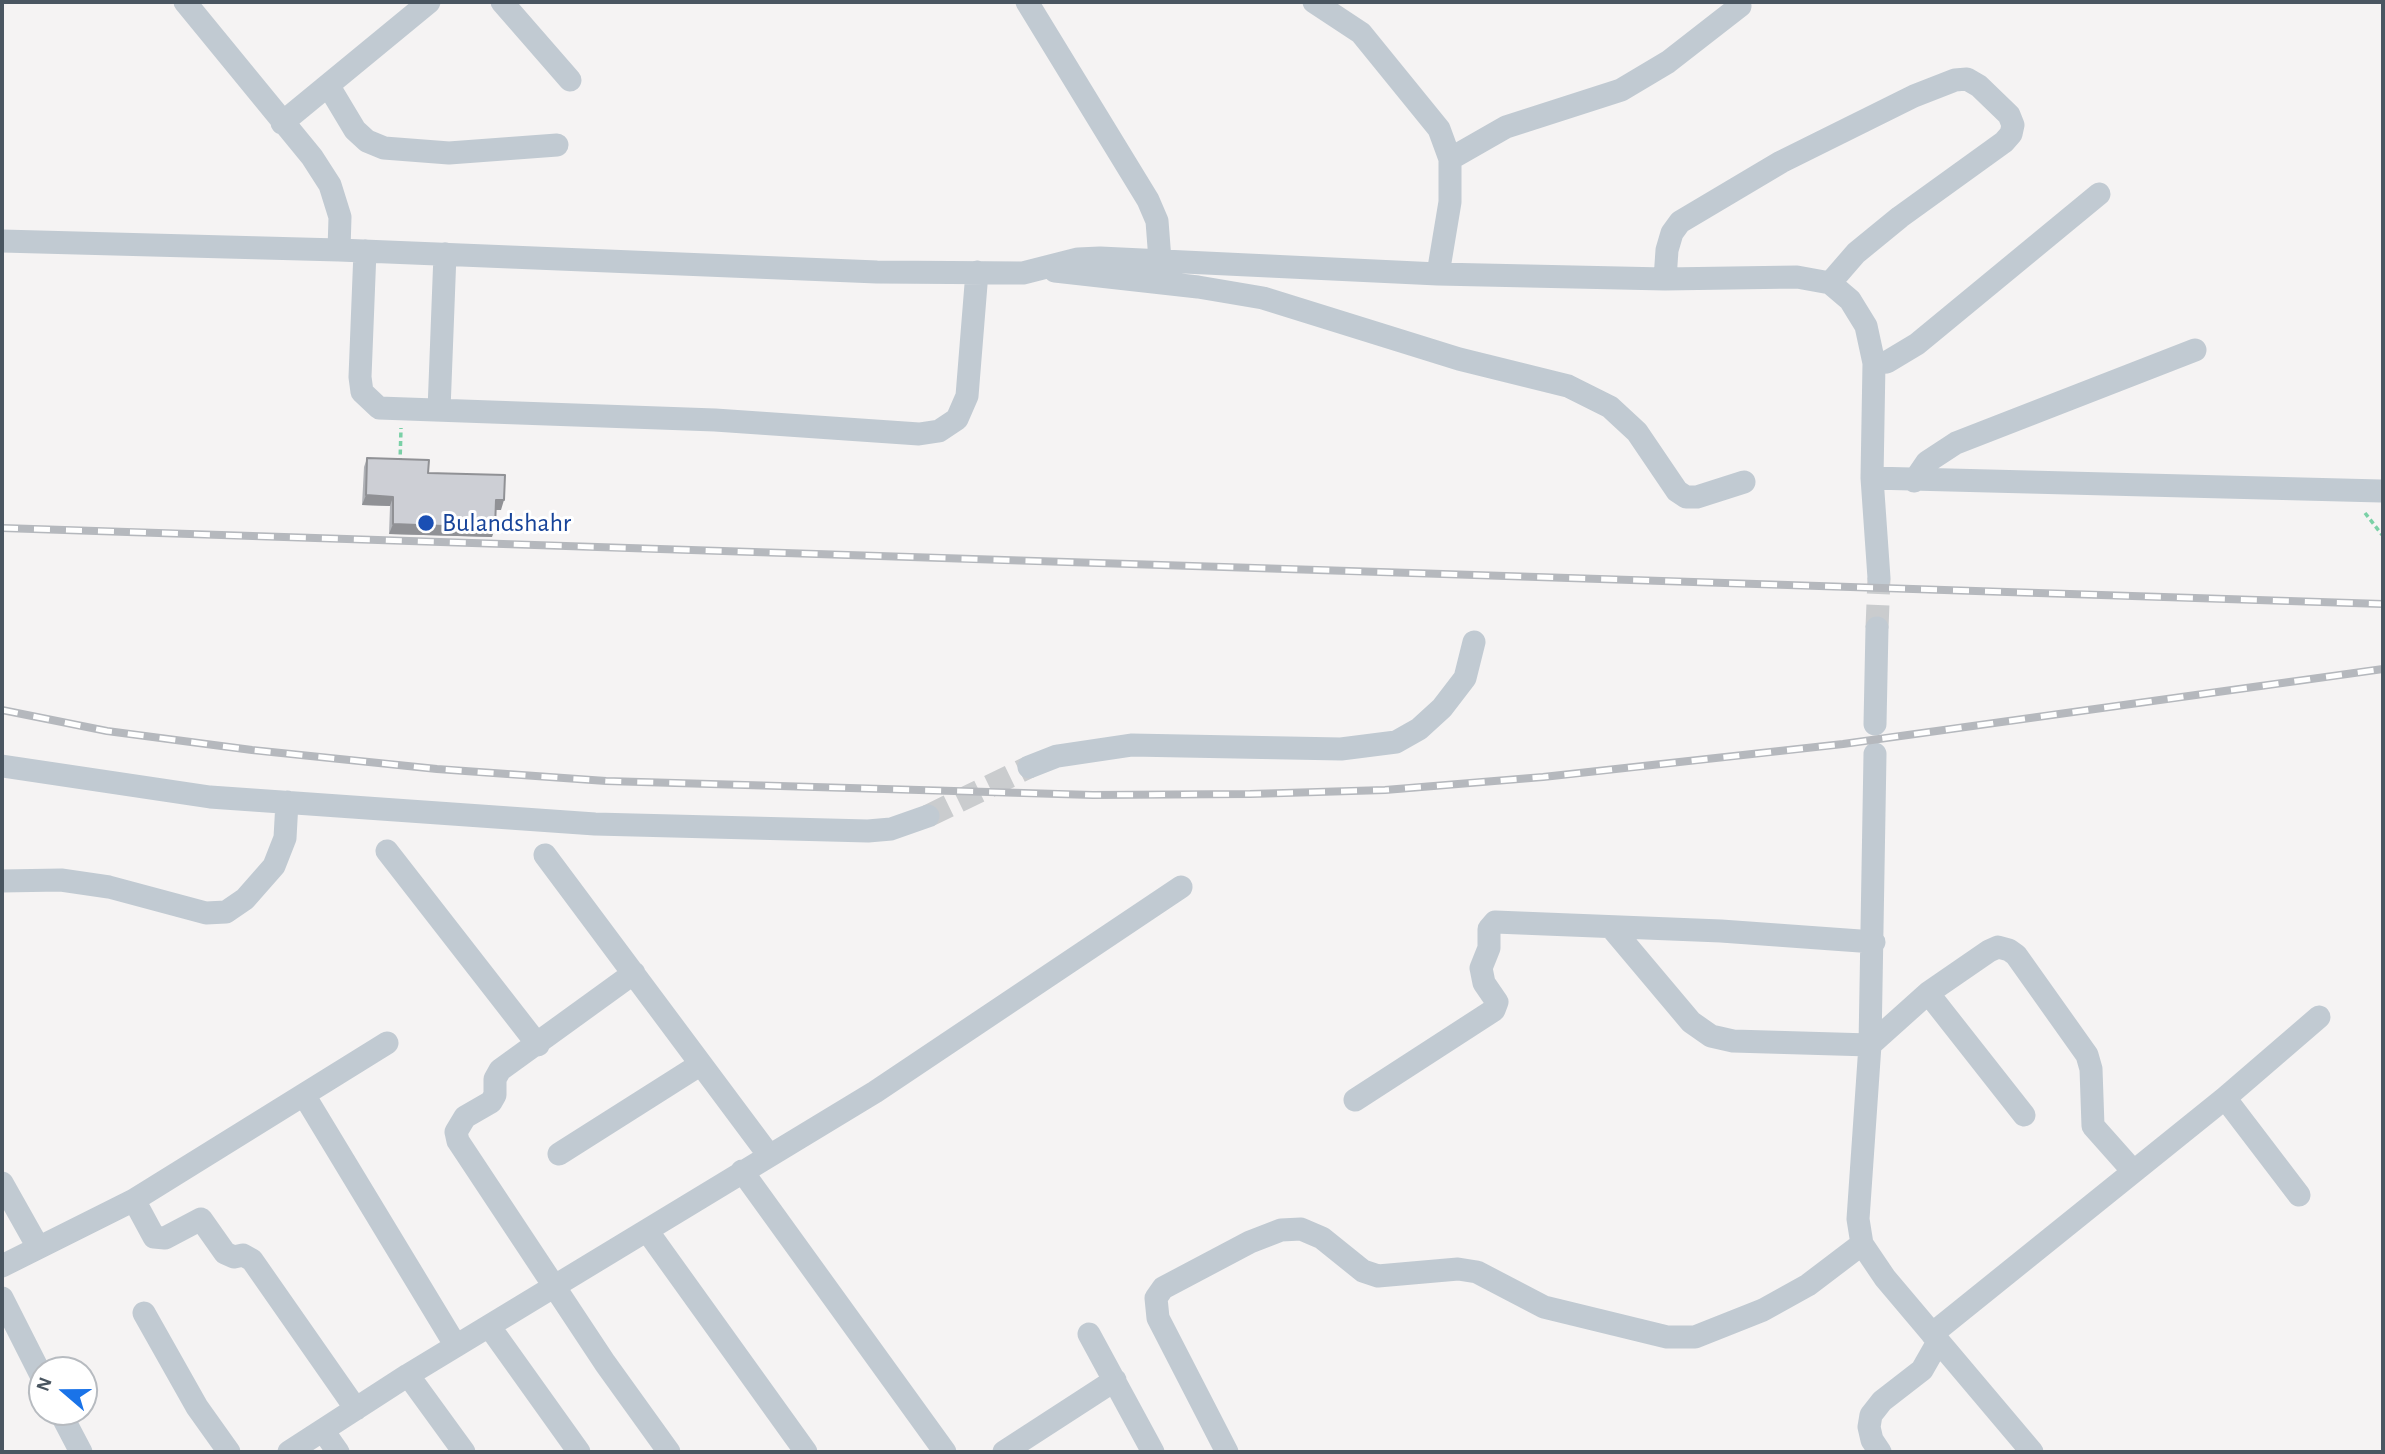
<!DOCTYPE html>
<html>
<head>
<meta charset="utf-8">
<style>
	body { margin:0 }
	#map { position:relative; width:2385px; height:1454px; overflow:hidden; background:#f5f3f3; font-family:"Alegreya Sans",sans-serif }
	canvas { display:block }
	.frame { position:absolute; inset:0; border:4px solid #4a5661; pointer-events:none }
	.north { position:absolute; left:28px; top:1356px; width:70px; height:70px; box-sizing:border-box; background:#fff; border:2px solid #b7bbc0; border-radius:50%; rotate:290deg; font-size:19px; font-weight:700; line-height:28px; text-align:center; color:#4a5661 }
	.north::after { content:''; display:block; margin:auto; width:24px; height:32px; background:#1a73e8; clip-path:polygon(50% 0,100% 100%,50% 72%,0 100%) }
</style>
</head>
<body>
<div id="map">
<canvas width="2385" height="1454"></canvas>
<div class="frame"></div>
<div class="north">N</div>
</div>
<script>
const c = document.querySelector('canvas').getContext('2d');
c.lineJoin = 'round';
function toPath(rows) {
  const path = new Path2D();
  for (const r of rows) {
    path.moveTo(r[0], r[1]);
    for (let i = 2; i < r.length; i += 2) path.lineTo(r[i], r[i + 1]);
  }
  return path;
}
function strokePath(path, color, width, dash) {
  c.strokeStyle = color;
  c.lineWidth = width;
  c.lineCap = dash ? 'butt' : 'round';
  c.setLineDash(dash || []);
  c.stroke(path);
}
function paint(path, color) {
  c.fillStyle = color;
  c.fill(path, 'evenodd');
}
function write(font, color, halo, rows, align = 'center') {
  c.font = font + ' "Alegreya Sans",sans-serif';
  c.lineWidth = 6;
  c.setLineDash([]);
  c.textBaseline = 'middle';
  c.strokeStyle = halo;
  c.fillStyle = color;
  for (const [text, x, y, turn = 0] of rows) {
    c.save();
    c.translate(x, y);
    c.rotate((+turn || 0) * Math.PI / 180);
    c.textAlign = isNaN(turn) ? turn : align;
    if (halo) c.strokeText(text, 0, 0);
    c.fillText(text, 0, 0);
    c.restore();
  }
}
strokePath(toPath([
	[1877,628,1879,578],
	[928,816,1029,767]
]), '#caccce', 23, [23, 11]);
strokePath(toPath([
	[400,463,401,428],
	[2365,513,2383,536]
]), '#7ad0a6', 3.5, [5, 3.5]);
strokePath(toPath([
	[185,2,312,157,330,185,340,217,339,250],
	[502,2,570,80],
	[1027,2,1148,200,1157,221,1160,260],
	[1314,2,1361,33,1439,129,1450,159,1450,202,1438,274],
	[328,85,355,130,367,141,384,148,449,153,557,145],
	[282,123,429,2],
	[1450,159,1506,127,1621,90,1668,62,1740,6],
	[2,241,339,250,877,272,1023,273,1078,259,1100,258,1438,274,1665,279,1797,277,1830,283,1850,300,1866,326,1874,363,1872,478,2381,491],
	[365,251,360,377,362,392,379,408,715,420,919,434,939,431,957,419,967,396,977,272],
	[1055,271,1198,287,1263,298,1459,359,1568,386,1610,407,1637,432,1677,491,1686,497,1697,497,1744,482],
	[1665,279,1667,250,1672,233,1680,222,1781,162,1914,96,1955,80,1967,79,1979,86,2009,115,2013,125,2011,134,2004,142,1900,217,1856,253,1830,283],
	[1874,363,1887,362,1917,344,2099,194],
	[439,410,445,254],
	[1872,478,1879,578],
	[1914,481,1927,462,1956,443,2195,350],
	[1875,724,1877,628],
	[1875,754,1870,1045,1858,1219,1862,1244,1885,1278,2032,1452],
	[2,766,210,797,595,824,868,831,891,829,928,816],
	[1029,767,1057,756,1131,745,1341,749,1396,742,1419,729,1442,708,1465,678,1474,642],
	[387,851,538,1045],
	[545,855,768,1154],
	[2,881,61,880,109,887,206,913,226,912,245,899,274,866,285,838,287,802],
	[1611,927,1691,1022,1711,1036,1733,1041,1870,1045,1928,993,1989,951,1998,947,2009,950,2016,955,2087,1055,2091,1069,2093,1126,2133,1171],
	[634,973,500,1070,495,1079,495,1095,491,1102,465,1117,456,1132,458,1141,605,1363,669,1452],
	[1928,993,2024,1115],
	[304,1095,456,1346],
	[2225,1098,2299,1195],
	[1355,1100,1494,1010,1497,1002,1484,983,1481,968,1489,948,1489,929,1495,922,1721,931,1874,942],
	[559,1154,701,1064],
	[742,1171,945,1452],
	[2,1183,38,1247],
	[134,1200,154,1237,165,1238,201,1219,225,1253,234,1257,243,1255,252,1260,356,1409],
	[648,1232,806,1452],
	[2,1266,134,1200,387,1043],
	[2,1298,42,1377],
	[144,1313,197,1407,229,1452],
	[489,1326,579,1452],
	[1089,1334,1153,1452],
	[1932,1334,2225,1098,2319,1017],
	[408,1375,464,1452],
	[60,1412,81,1452],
	[324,1432,338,1452],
	[289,1452,408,1375,875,1092,1181,887],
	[1004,1452,1115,1380],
	[1227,1452,1158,1318,1156,1298,1163,1288,1250,1242,1281,1230,1301,1229,1322,1238,1363,1271,1378,1276,1458,1269,1477,1272,1544,1307,1667,1337,1695,1337,1763,1310,1808,1285,1862,1244],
	[1880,1452,1872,1440,1869,1427,1871,1415,1882,1401,1922,1370,1938,1342]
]), '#c1cad2', 23);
const rail = toPath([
	[2,528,2383,604],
	[2,710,107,731,252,750,437,769,606,781,1093,795,1250,794,1385,790,1543,777,1843,744,2383,669]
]);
strokePath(rail, '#b5b8bd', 8);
strokePath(rail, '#fff', 5, [16]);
paint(toPath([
	[367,458,428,473,501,510,495,510,492,537,389,534,390,506,362,505,364,467]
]), '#b0b2b7');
paint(toPath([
	[366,495,393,497,390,506,362,505],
	[496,500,504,500,501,510,492,510],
	[393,524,495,528,492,537,389,534]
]), '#909195');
const building = toPath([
	[367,458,429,460,428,473,505,475,504,500,496,500,495,528,393,524,393,497,366,495,367,458]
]);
paint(building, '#cdcfd5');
strokePath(building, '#909195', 2);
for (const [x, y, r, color] of [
	[426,523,9,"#1a4fb4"]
]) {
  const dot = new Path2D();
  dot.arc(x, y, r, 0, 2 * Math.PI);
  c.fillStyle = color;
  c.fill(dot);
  strokePath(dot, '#fff', 2.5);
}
write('26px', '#164399', '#fff', [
	["Bulandshahr",442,523]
], 'left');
</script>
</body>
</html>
